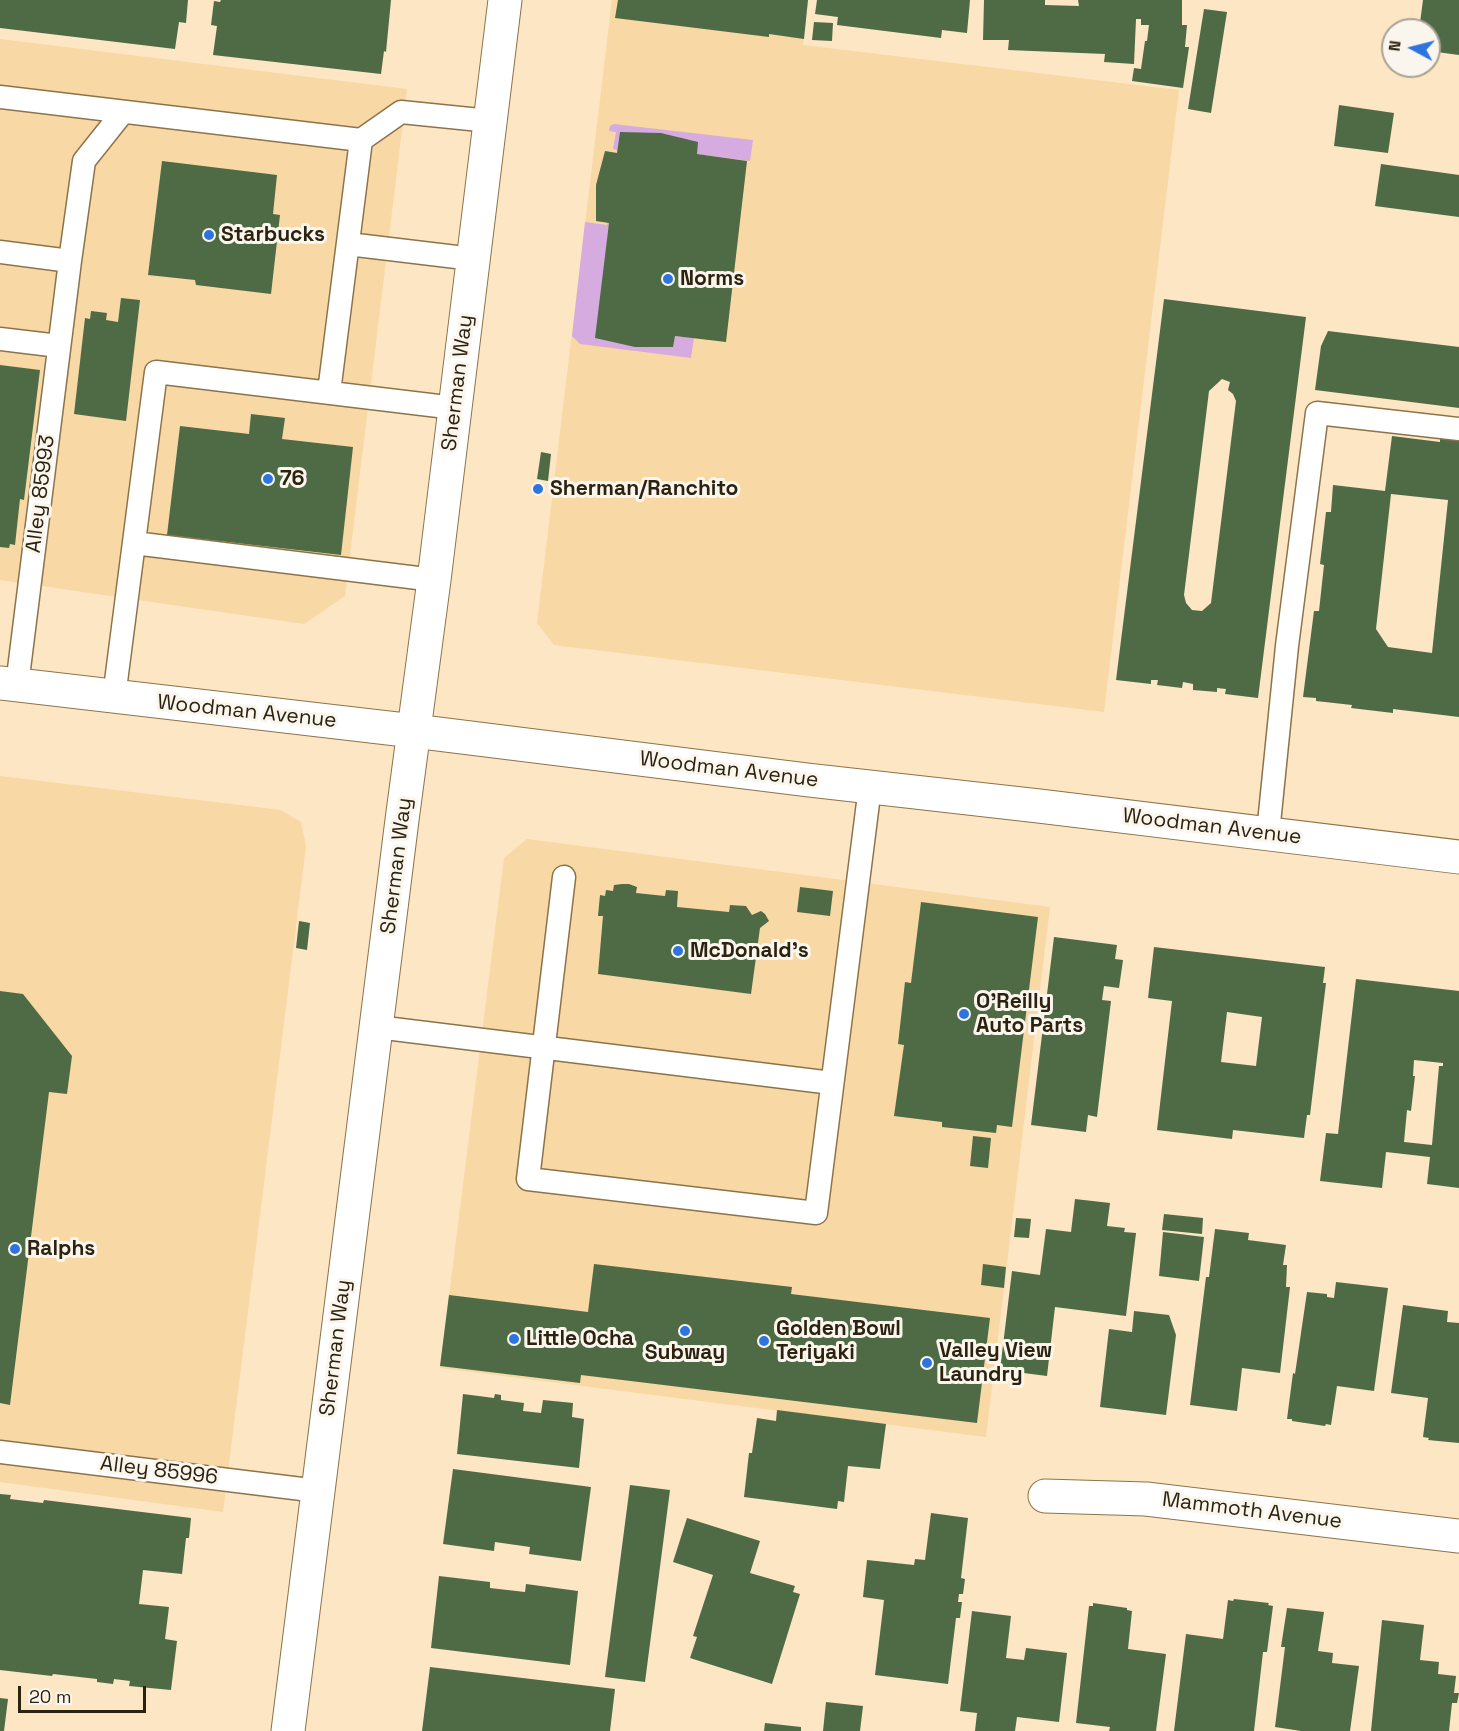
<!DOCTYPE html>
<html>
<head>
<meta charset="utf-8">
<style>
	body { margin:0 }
	#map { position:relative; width:1459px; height:1731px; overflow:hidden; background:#fde6c3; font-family:"Space Grotesk",sans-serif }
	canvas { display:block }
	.north { position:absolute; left:1381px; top:18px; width:60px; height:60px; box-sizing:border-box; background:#fbf6ed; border:2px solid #a8a195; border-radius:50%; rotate:277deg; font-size:16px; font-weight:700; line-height:24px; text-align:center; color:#2c2210 }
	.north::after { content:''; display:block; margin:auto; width:21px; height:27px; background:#2e74e0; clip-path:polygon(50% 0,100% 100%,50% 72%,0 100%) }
	.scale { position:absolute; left:18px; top:1686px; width:128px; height:27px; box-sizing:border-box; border:3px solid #2c2210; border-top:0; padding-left:8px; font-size:18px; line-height:21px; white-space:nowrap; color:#2c2210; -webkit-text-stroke:4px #fbf6ed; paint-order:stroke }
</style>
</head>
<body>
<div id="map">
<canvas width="1459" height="1731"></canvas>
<div class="north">N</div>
<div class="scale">20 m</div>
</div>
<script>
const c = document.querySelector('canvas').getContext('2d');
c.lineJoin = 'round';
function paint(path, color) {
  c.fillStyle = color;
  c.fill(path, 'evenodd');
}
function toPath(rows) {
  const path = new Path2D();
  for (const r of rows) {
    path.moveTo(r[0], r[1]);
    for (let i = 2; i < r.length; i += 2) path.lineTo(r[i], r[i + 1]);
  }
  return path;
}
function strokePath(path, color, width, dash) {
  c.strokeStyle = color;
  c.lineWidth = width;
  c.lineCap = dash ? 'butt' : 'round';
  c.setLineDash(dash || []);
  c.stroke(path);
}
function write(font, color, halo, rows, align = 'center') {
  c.font = font + ' "Space Grotesk",sans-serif';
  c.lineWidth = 6;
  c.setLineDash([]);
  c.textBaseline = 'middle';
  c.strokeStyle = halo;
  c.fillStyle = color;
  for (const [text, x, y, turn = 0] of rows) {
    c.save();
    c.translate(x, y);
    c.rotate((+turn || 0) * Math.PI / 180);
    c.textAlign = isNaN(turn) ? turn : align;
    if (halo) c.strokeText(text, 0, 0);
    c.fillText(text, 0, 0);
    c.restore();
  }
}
paint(toPath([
	[612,0,808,0,803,45,1179,90,1104,712,554,645,537,623],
	[0,39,407,89,345,596,304,624,0,580],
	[0,776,281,810,301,822,306,846,223,1512,0,1482],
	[527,839,1050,907,986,1437,440,1368,504,858]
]), '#f8d8a5');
paint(toPath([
	[614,124,753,140,750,161,688,153,616,161,617,150,613,149,616,132,609,131,610,126],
	[609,215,667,335,694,338,691,358,580,344,572,336,585,222,607,225]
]), '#d6ace0');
paint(toPath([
	[0,0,188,0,186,23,179,22,175,49,0,28],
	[221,0,391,0,386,52,384,51,381,74,213,55,217,26,211,25,214,1,220,2],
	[618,0,808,0,804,39,769,34,769,37,615,18],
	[817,0,970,0,967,33,942,30,941,38,837,25,838,17,815,14],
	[984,0,1045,0,1045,5,1079,6,1078,0,1182,0,1182,25,1187,25,1185,47,1189,47,1183,88,1132,81,1134,68,1141,69,1145,41,1147,41,1149,25,1141,25,1141,19,1136,19,1134,64,1104,62,1105,54,1008,50,1009,40,983,40],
	[1423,0,1459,0,1459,55,1429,51,1429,30,1419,30],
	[1204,9,1227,12,1211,113,1188,109],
	[814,22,833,23,832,41,812,40],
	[1339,105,1394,113,1388,153,1334,146],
	[620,132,661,133,698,142,697,154,747,161,726,342,675,336,673,347,635,347,595,338,609,223,596,221,596,185,605,151,617,153],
	[162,161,277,175,273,214,280,215,271,294,196,285,195,280,148,275],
	[1381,164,1459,175,1459,217,1375,206],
	[121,298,140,300,126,421,74,414,85,318,90,319,91,311,107,313,106,320,118,322],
	[1164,299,1306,317,1258,698,1225,694,1226,689,1217,688,1217,692,1193,690,1193,684,1183,682,1182,688,1157,685,1158,680,1151,680,1151,684,1116,680],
	[1222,379,1230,382,1228,390,1233,394,1236,401,1211,603,1202,611,1192,610,1186,603,1184,595,1209,391],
	[1328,331,1459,347,1459,408,1315,390,1321,346],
	[0,365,40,370,24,500,20,499,15,545,10,544,9,548,0,547],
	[251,414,285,418,282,439,353,447,341,555,167,535,180,426,249,434],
	[1392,436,1440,442,1440,436,1459,439,1459,717,1393,709,1393,713,1351,708,1352,705,1316,701,1316,698,1303,697,1314,611,1319,611,1324,565,1320,564,1326,512,1331,512,1333,485,1385,491],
	[1391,494,1448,500,1432,653,1388,647,1376,629],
	[541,452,551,454,548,481,537,479],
	[622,884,629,884,637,887,636,893,665,896,666,890,678,891,677,907,729,912,730,905,746,906,752,915,761,911,765,914,769,921,760,928,751,994,598,974,603,916,598,916,600,895,605,896,606,890,613,891,614,885],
	[800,887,833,891,830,916,797,912],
	[921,902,1038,917,1012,1127,997,1125,996,1133,942,1127,942,1122,894,1116,904,1045,898,1044,905,982,911,983],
	[299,921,310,923,307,950,296,948],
	[1054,937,1117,945,1115,959,1123,960,1119,988,1104,986,1102,1000,1111,1001,1097,1117,1088,1115,1086,1132,1031,1125],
	[1154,947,1325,967,1323,983,1326,983,1310,1115,1307,1115,1304,1138,1233,1130,1232,1139,1157,1130,1172,1001,1148,998],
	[1227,1012,1262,1017,1256,1066,1221,1062],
	[1356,979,1459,991,1459,1188,1427,1184,1430,1157,1386,1152,1382,1188,1320,1181,1326,1133,1338,1134],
	[1414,1060,1443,1063,1443,1066,1439,1066,1432,1145,1404,1142,1407,1110,1411,1111,1415,1076,1413,1076],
	[0,991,23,994,72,1056,67,1094,49,1092,10,1405,0,1403],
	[973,1136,991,1138,988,1168,970,1166],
	[1075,1199,1110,1203,1107,1226,1125,1228,1124,1232,1136,1233,1126,1316,1055,1307,1047,1376,1000,1370,1012,1271,1040,1275,1046,1229,1071,1232],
	[1164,1214,1203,1218,1202,1234,1162,1230],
	[1016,1218,1031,1219,1029,1238,1014,1237],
	[1215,1229,1249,1233,1248,1240,1286,1245,1283,1265,1287,1265,1286,1287,1290,1287,1280,1373,1242,1368,1237,1411,1190,1405,1206,1277,1209,1277],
	[1163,1232,1204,1237,1199,1281,1159,1276],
	[594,1264,792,1287,791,1294,990,1318,977,1423,581,1375,580,1383,440,1366,449,1295,588,1312],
	[983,1264,1006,1267,1004,1288,981,1285],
	[1336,1282,1388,1288,1374,1391,1337,1386,1331,1425,1326,1424,1325,1426,1292,1421,1292,1419,1287,1419,1293,1373,1295,1374,1307,1292,1327,1294,1327,1297,1334,1298],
	[1403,1305,1448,1311,1447,1322,1459,1323,1459,1443,1428,1440,1429,1438,1423,1437,1428,1398,1391,1393],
	[1134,1311,1169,1315,1176,1335,1166,1415,1100,1407,1109,1329,1132,1332],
	[463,1394,494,1398,495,1394,501,1395,501,1400,524,1403,523,1411,541,1413,543,1400,573,1403,572,1417,584,1419,579,1468,457,1454],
	[777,1410,886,1424,880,1469,848,1466,844,1502,838,1501,837,1509,744,1497,749,1453,752,1453,757,1418,776,1421],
	[453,1469,591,1487,581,1561,529,1554,530,1547,495,1542,494,1551,443,1544],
	[630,1485,670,1490,645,1682,605,1677],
	[0,1494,11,1495,10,1499,43,1503,44,1500,191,1518,189,1538,186,1538,182,1574,143,1570,139,1604,169,1607,165,1639,177,1641,171,1690,129,1686,130,1681,114,1679,113,1684,97,1682,97,1679,53,1674,52,1676,0,1670],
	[931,1513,968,1518,961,1578,965,1579,963,1594,959,1594,958,1602,962,1602,960,1618,956,1618,948,1684,875,1675,884,1600,863,1597,867,1560,914,1565,915,1559,925,1560],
	[687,1518,760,1541,750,1573,795,1586,793,1592,800,1594,772,1684,690,1658,697,1637,693,1636,713,1575,673,1562],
	[439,1576,490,1582,490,1588,525,1592,526,1584,578,1591,570,1665,431,1648],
	[1234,1599,1269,1603,1268,1605,1273,1606,1267,1652,1263,1652,1254,1731,1174,1731,1186,1634,1223,1639,1228,1600,1233,1601],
	[1093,1603,1127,1608,1127,1610,1132,1611,1128,1649,1166,1654,1156,1731,1109,1731,1110,1727,1076,1723,1089,1606,1093,1606],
	[1287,1608,1324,1612,1318,1651,1333,1653,1332,1663,1359,1666,1350,1731,1301,1731,1275,1727,1285,1647,1281,1647],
	[972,1611,1011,1616,1006,1658,1024,1660,1026,1648,1067,1653,1059,1722,1017,1717,1015,1731,975,1731,977,1713,960,1711],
	[1382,1620,1424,1625,1420,1660,1439,1662,1438,1674,1456,1676,1454,1693,1459,1693,1457,1703,1452,1703,1449,1731,1371,1731],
	[430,1667,615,1689,610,1731,422,1731],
	[0,1698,8,1699,4,1731,0,1731],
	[826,1702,863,1706,860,1731,823,1731],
	[765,1723,801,1727,801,1731,764,1731]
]), '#4e6b46');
const service = toPath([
	[0,97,361,140,401,112,490,121],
	[348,244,473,259],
	[0,252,70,261],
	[0,339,59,346],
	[329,392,361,140],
	[134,543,434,580],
	[17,685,70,261,84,161,123,112],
	[114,697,156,372,455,408],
	[1268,833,1287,646,1317,413,1459,429],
	[564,877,528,1179,816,1213,870,787],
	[377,1027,832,1083],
	[0,1452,318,1491]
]);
const minor = toPath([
	[1045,1496,1146,1499,1459,1536]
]);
const primary = toPath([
	[0,683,414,731,808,780,1039,806,1459,857],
	[288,1731,402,820,434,580,505,0]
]);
strokePath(service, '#8c734a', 25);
strokePath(minor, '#8c734a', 35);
strokePath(primary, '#8c734a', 35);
strokePath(service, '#fff', 22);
strokePath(minor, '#fff', 33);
strokePath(primary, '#fff', 33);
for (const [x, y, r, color] of [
	[209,235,6,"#2e74e0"],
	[668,279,6,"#2e74e0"],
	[268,479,6,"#2e74e0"],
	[538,489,6,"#2e74e0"],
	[678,951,6,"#2e74e0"],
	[964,1014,6,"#2e74e0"],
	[15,1249,6,"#2e74e0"],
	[685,1331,6,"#2e74e0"],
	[514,1339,6,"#2e74e0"],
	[764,1341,6,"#2e74e0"],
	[927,1363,6,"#2e74e0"]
]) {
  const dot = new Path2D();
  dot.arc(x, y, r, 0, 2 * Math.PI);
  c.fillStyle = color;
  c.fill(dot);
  strokePath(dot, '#fbf6ed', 2);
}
write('bold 21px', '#2c2210', '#fbf6ed', [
	["Starbucks",221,235],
	["Norms",680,279],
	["76",280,479],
	["Sherman/Ranchito",550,489],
	["McDonald's",690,951],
	["O'Reilly",976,1002],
	["Auto Parts",976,1026],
	["Ralphs",27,1249],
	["Golden Bowl",776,1329],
	["Teriyaki",776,1353],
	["Little Ocha",526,1339],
	["Valley View",939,1351],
	["Laundry",939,1375],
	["Subway",685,1353,"center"]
], 'left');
write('21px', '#2c2210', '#fbf6ed', [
	["Sherman Way",458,383,-83],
	["Alley 85993",41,494,-83],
	["Woodman Avenue",247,712,6],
	["Woodman Avenue",729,770,7],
	["Woodman Avenue",1212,827,7],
	["Sherman Way",397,866,-83],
	["Sherman Way",336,1348,-83],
	["Alley 85996",159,1471,7],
	["Mammoth Avenue",1252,1511,7]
]);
</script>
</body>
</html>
